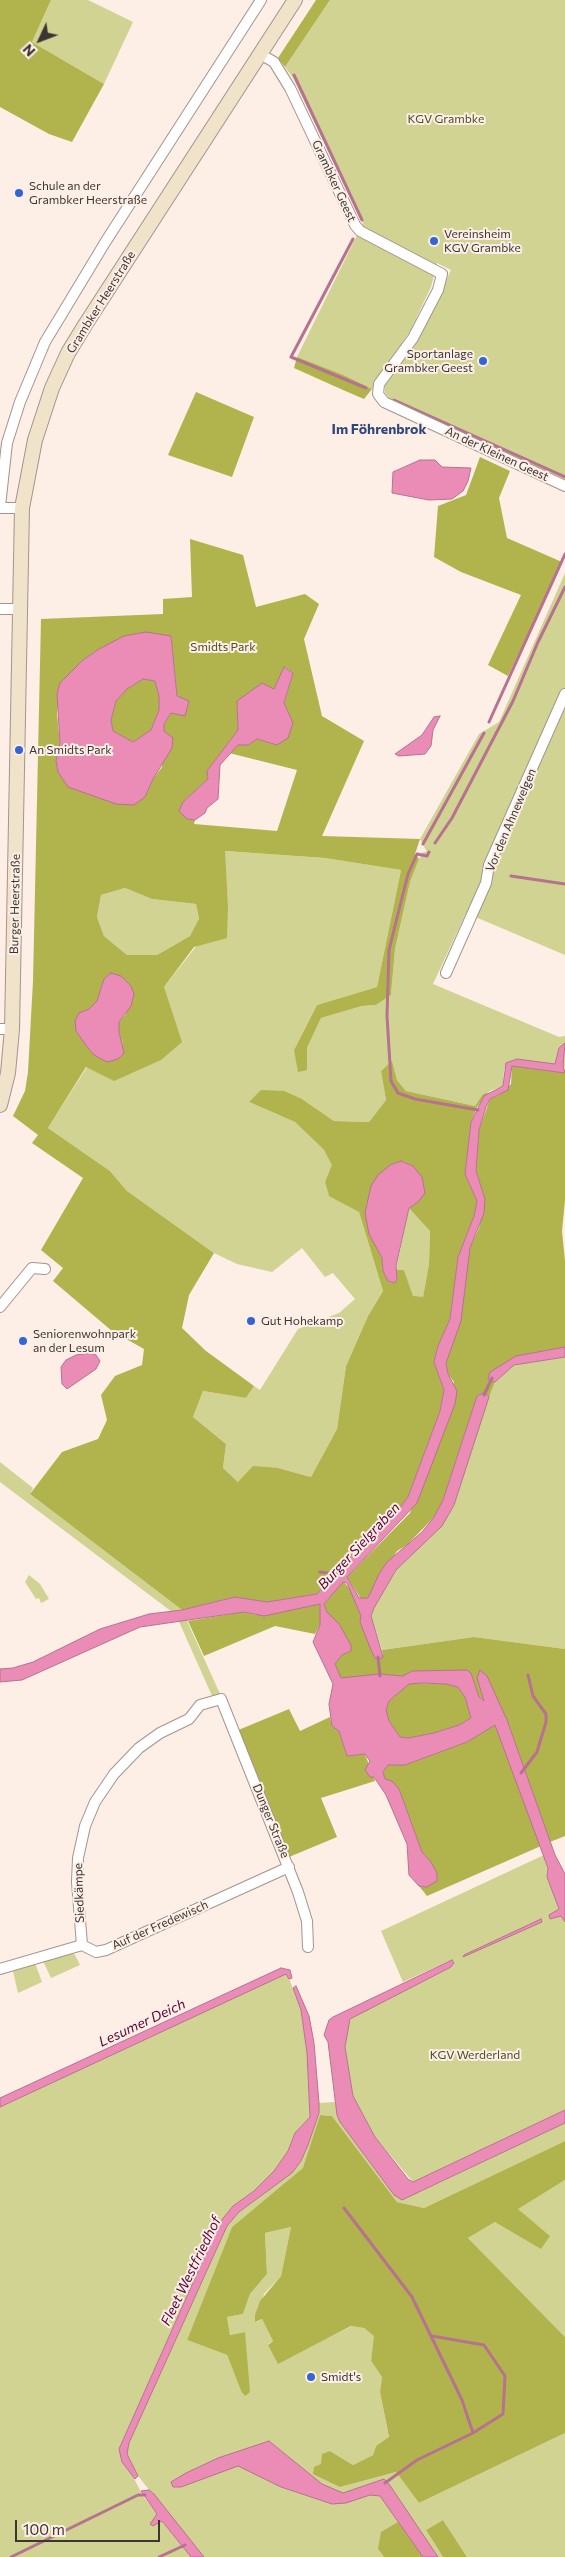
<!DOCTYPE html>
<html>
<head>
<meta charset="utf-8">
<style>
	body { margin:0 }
	#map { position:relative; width:565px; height:2557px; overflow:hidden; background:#fdeee6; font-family:Commissioner,sans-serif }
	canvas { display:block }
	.north { position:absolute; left:15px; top:15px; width:50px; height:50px; -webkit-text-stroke:4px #fdeee6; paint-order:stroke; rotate:227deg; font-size:14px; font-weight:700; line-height:20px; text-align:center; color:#3b3633 }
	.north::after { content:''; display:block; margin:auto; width:18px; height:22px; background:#3b3633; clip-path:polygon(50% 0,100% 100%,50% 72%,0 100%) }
	.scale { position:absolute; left:15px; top:2520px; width:145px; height:22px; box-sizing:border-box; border:2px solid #3b3633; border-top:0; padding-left:6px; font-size:15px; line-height:18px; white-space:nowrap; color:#3b3633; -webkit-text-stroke:4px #fdeee6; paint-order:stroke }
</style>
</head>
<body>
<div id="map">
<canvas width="565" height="2557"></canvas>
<div class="north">N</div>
<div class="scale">100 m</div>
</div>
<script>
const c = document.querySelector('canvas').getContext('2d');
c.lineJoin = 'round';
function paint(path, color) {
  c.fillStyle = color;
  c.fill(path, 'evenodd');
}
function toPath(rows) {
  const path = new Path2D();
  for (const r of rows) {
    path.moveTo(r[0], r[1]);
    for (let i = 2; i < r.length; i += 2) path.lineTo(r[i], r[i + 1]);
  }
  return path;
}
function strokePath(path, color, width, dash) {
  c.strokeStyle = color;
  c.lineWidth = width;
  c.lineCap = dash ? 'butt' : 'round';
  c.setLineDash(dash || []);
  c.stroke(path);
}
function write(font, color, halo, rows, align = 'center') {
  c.font = font + ' Commissioner,sans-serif';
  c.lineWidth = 4;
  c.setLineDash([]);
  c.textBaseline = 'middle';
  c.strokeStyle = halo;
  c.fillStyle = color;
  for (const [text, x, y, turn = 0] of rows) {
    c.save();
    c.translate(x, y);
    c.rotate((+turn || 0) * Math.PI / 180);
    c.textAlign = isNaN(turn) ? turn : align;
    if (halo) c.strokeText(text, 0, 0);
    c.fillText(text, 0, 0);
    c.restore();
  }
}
paint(toPath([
	[51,0,88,0,133,22,104,84,32,42],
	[330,0,565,0,565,480,391,400,385,393,385,384,434,308,451,270,437,263,431,287,410,331,372,389,297,357,363,223,293,78,285,67],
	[565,573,565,955,466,913,433,984,559,1037,565,1036,565,1067,504,1069,503,1086,483,1094,475,1106,406,1091,397,1080,392,1062,381,1071,386,1100,369,1122,334,1121,302,1099,249,1102,295,1122,324,1150,333,1165,325,1182,329,1195,359,1212,383,1291,368,1316,346,1366,337,1429,311,1477,278,1468,238,1482,223,1468,226,1444,193,1417,203,1391,246,1398,254,1386,260,1390,298,1329,339,1313,355,1299,333,1273,325,1277,302,1248,272,1272,237,1264,214,1253,127,1191,110,1171,48,1128,87,1067,164,987,228,906,224,851,325,858,401,870,377,987,317,1005,294,1050,307,1070,307,1048,321,1018,362,1006,376,1005,391,995,395,949,410,882,419,859,423,852,427,852,420,839,479,734,499,722],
	[125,888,152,899,196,904,199,920,190,936,157,955,127,955,104,936,97,917,101,895],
	[409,1208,430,1230,429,1264,423,1297,413,1297,404,1270,396,1270],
	[565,1357,565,1649,474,1637,382,1650,371,1616,374,1608,396,1570,442,1526,454,1505,485,1406,495,1382,514,1365],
	[0,1462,33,1488,30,1494,182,1610,221,1696,213,1698,176,1615,0,1482],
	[29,1575,40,1584,49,1599,41,1603,39,1598,36,1599,25,1582],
	[544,1855,548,1868,547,1877,559,1909,549,1916,551,1919,561,1916,565,1922,565,2110,413,2182,375,2137,353,2096,345,2047,347,2026,353,2016,451,1967,454,1963,449,1961,403,1982,381,1931],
	[70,1952,75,1955,80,1965,51,1978,43,1961],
	[35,1963,42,1982,18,1993,13,1971],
	[287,1973,301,2010,307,2053,310,2117,295,2133,288,2151,274,2171,254,2191,233,2206,220,2222,119,2449,143,2496,157,2514,153,2525,162,2521,191,2557,0,2557,0,2107],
	[335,2102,340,2122,394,2195,420,2192,565,2123,565,2141,424,2208,397,2202,332,2116,320,2115,304,2168,232,2227,187,2340,227,2355,241,2391,245,2332,230,2335,227,2317,243,2314,250,2294,267,2274,265,2233,291,2227,281,2276,264,2294,256,2322,262,2319,273,2341,268,2344,278,2363,352,2326,364,2328,375,2336,371,2361,382,2377,380,2392,389,2438,376,2446,373,2455,353,2465,330,2451,340,2487,396,2472,419,2503,565,2433,565,2557,467,2557,443,2520,426,2530,443,2557,426,2557,378,2549,384,2557,204,2557,138,2476,132,2466,127,2454,129,2443,227,2226,239,2212,292,2173,301,2161,308,2145,319,2113,319,2103],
	[565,2180,565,2337,468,2238,495,2222,550,2236,517,2209]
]), '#d0d392');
paint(toPath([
	[0,0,51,0,32,42,104,84,72,142,49,134,0,107],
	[316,0,330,0,285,67,278,58],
	[297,357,343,375,372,389,364,399,343,390,294,368],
	[196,392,254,417,232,477,168,455],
	[480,457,510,471,499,498,507,538,562,562,508,676,488,665,521,595,461,572,434,557,438,506,466,495],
	[190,539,243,555,256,607,305,594,319,604,304,639,322,716,364,741,322,836,420,839,415,854,419,859,410,882,395,949,391,995,376,1005,362,1006,321,1018,307,1048,307,1070,298,1072,294,1050,317,1005,377,987,401,870,325,858,225,851,228,906,227,938,194,947,164,987,182,1042,161,1060,114,1081,86,1067,48,1128,110,1171,127,1191,214,1253,189,1295,182,1328,206,1351,254,1386,246,1398,203,1391,193,1417,226,1444,223,1468,238,1482,253,1466,278,1468,311,1477,337,1429,346,1366,368,1316,383,1291,359,1212,329,1196,325,1182,332,1165,324,1150,295,1122,249,1102,261,1090,284,1091,302,1099,334,1121,369,1122,386,1100,381,1071,392,1061,397,1080,406,1091,475,1106,483,1094,489,1092,477,1107,471,1122,465,1174,477,1201,474,1216,458,1257,450,1319,438,1346,434,1362,444,1390,440,1411,408,1497,398,1510,365,1540,317,1594,267,1602,235,1597,182,1610,30,1494,62,1452,98,1439,107,1420,101,1395,115,1376,142,1365,144,1349,112,1331,53,1281,63,1268,41,1250,83,1178,32,1143,38,1135,13,1116,25,1091,28,1072,33,981,41,619,163,614,163,599,192,597],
	[171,636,177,696,189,702,171,713,164,724,162,767,153,779,145,797,58,772,56,761,60,743,57,714,60,683,83,660,99,649],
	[285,667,293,673,284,704,293,723,277,745,257,739,248,745,238,745,229,753,297,770,277,831,194,824,195,820,187,819,183,802,208,779,207,771,238,730,237,701,274,689],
	[125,888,152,899,196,904,199,919,190,936,157,955,127,955,104,936,97,917,101,895],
	[111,973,126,1014,119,1022,119,1032,123,1044,94,1055,76,1031,79,1013,89,1009,97,1001,104,979],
	[402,1161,413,1166,418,1202,409,1208,430,1231,429,1264,423,1297,413,1296,404,1270,396,1270,397,1279,395,1283,388,1281,383,1271,382,1258,377,1247,366,1205,390,1165],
	[143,679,155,681,159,696,159,710,151,730,133,742,113,731,111,720,116,701,126,689],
	[512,1066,565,1073,565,1200,562,1231,565,1261,565,1347,516,1356,488,1379,495,1382,489,1397,485,1392,477,1396,443,1500,434,1517,407,1545,397,1551,368,1598,361,1599,347,1577,410,1513,454,1382,448,1374,446,1363,470,1248,479,1228,485,1199,476,1171,479,1130,490,1099,499,1095,511,1084],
	[343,1581,351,1590,361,1616,360,1622,383,1657,382,1650,474,1637,565,1649,565,1836,550,1842,507,1720,477,1678,485,1701,479,1697,471,1673,412,1671,404,1676,379,1674,341,1679,335,1664,342,1655,351,1651,339,1624,327,1612,324,1604],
	[320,1604,320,1625,315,1634,275,1626,204,1656,188,1621,244,1612,256,1615],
	[409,1683,446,1684,458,1687,465,1697,471,1718,459,1725,434,1733,408,1738,400,1737,389,1721,386,1710,389,1701],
	[289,1709,300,1731,330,1717,332,1726,339,1731,347,1756,365,1754,375,1781,321,1798,337,1837,289,1857,236,1731],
	[495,1724,541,1846,427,1896,419,1886,427,1887,431,1862,422,1852,399,1789,385,1779,383,1772,388,1765,405,1765,467,1742],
	[320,2115,332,2116,397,2202,424,2208,565,2141,565,2180,518,2209,550,2236,541,2249,495,2222,468,2238,565,2337,565,2433,419,2503,396,2472,340,2487,313,2474,314,2467,321,2464,322,2454,330,2451,353,2465,373,2455,376,2446,389,2437,380,2392,382,2377,371,2361,374,2336,364,2328,351,2326,278,2364,268,2345,273,2341,262,2319,255,2322,255,2315,260,2301,281,2276,291,2227,265,2233,267,2274,250,2294,243,2314,227,2317,230,2335,245,2332,250,2392,245,2396,241,2391,227,2355,187,2340,232,2227,303,2168],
	[403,2519,426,2557,384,2557,378,2549,381,2532],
	[443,2520,467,2557,443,2557,426,2530]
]), '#b1b34d');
const water = toPath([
	[420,460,435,460,442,467,471,468,468,481,463,491,452,499,429,500,392,493,393,472,420,460],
	[146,632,171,636,177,696,189,701,185,716,171,713,164,724,164,731,173,738,172,748,153,779,145,797,134,805,116,804,68,787,58,772,56,761,60,743,57,694,60,683,83,660,99,649,124,636,146,632],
	[143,679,155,681,159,696,159,710,151,730,133,742,113,731,111,720,116,701,127,689,143,679],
	[284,667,293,673,284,703,293,723,288,738,277,745,257,739,248,745,238,745,220,765,218,799,207,808,205,813,195,820,187,819,179,811,183,802,208,779,207,771,238,730,237,701,262,683,274,689,284,667],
	[440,716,433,730,431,746,425,754,399,756,395,754,422,735,434,717,440,716],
	[111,973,121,976,131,986,134,994,131,1006,119,1022,119,1032,124,1053,118,1059,107,1062,94,1055,85,1044,76,1031,75,1021,79,1013,89,1009,97,1001,104,979,111,973],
	[565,1043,563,1065,565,1073,512,1066,508,1090,490,1099,486,1107,479,1130,476,1171,485,1199,484,1213,470,1248,461,1321,446,1363,448,1374,457,1391,455,1404,417,1503,347,1577,359,1598,368,1598,379,1574,387,1562,422,1532,434,1517,443,1500,477,1396,485,1392,489,1397,454,1505,442,1526,396,1570,374,1608,371,1616,383,1657,378,1660,375,1658,371,1650,360,1622,361,1616,347,1583,343,1582,324,1604,327,1612,339,1624,351,1645,351,1651,342,1655,335,1664,341,1678,379,1674,403,1676,412,1671,467,1670,471,1673,479,1697,484,1701,477,1678,480,1670,487,1676,507,1720,555,1855,565,1874,565,1922,561,1916,550,1919,549,1915,559,1909,547,1877,548,1868,495,1725,467,1742,405,1765,388,1765,383,1772,385,1779,392,1781,399,1789,422,1852,431,1862,437,1873,437,1881,427,1887,419,1886,409,1875,407,1844,386,1795,374,1777,370,1777,365,1770,370,1761,365,1754,347,1756,339,1731,332,1726,329,1704,333,1684,313,1642,320,1625,320,1604,264,1616,244,1612,140,1627,22,1680,0,1682,0,1669,13,1668,33,1662,100,1629,149,1614,182,1610,235,1597,267,1602,317,1594,365,1540,398,1510,408,1497,440,1411,444,1390,434,1362,438,1346,450,1319,458,1257,474,1216,477,1201,465,1174,471,1122,484,1096,503,1086,506,1063,517,1059,555,1064,559,1048,565,1043],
	[422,1683,446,1684,458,1687,465,1697,471,1718,459,1725,434,1733,408,1738,400,1737,389,1721,386,1710,389,1701,409,1684,422,1683],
	[401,1161,413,1166,422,1177,425,1193,418,1202,409,1208,396,1266,397,1279,395,1283,388,1281,383,1271,382,1258,369,1234,365,1213,371,1186,378,1175,390,1165,401,1161],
	[565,1347,565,1357,514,1365,495,1382,488,1379,490,1372,516,1356,565,1347],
	[90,1353,96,1355,100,1361,96,1369,67,1389,62,1384,61,1367,66,1360,76,1355,90,1353],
	[541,1919,542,1922,463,1957,464,1955,541,1919],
	[452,1960,454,1963,451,1967,350,2019,345,2047,353,2096,375,2137,408,2179,413,2182,565,2110,565,2123,402,2200,394,2195,340,2122,337,2115,328,2042,324,2035,329,2020,333,2017,452,1960],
	[281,1968,290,1970,292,1978,289,1979,286,1974,0,2107,0,2098,281,1968],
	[296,1986,309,2016,314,2043,319,2103,319,2113,308,2145,301,2161,292,2173,239,2212,227,2226,129,2443,127,2454,138,2476,135,2479,122,2462,119,2449,220,2222,233,2206,254,2191,274,2171,288,2151,295,2133,310,2117,307,2053,301,2010,293,1988,296,1986],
	[269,2441,322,2484,343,2493,384,2479,389,2484,438,2557,423,2557,380,2496,370,2495,346,2503,332,2504,281,2487,238,2466,181,2487,173,2487,171,2482,186,2473,218,2458,269,2441],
	[149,2490,154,2494,204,2557,191,2557,162,2521,153,2526,150,2524,157,2514,141,2491,149,2490]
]);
paint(water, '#eb8cb7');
strokePath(water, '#b6728f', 1);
strokePath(toPath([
	[294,75,362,220],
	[353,239,291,357,366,388],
	[394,400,565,477],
	[489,722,565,554],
	[435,843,452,818,513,701,538,642,565,587],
	[423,844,484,733],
	[429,852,427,856,417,854,408,874,389,950,387,1016,391,1081,398,1093,415,1099,478,1110],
	[511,876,565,884],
	[484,1395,492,1378],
	[320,1572,336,1574],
	[378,1657,380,1676],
	[521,1773,537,1752,546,1722,546,1714,533,1696,528,1675],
	[344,2208,412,2297,462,2400,473,2433,417,2460,385,2483],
	[432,2336,484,2345,505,2376,503,2414,473,2433],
	[11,2557,138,2495,145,2495],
	[159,2557,185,2545]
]), '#b6728f', 3);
const minor = toPath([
	[260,54,274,62,290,88,355,225,360,231,442,274,438,290,413,338,379,384,378,394,384,402,565,486],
	[0,506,7,443,20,402,45,342,106,241,261,0],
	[0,508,22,508],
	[0,609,21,609],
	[446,973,486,883,489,865,565,694],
	[0,1029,12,1029],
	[0,1307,32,1268,45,1269],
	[82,1945,77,1882,78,1858,85,1826,95,1802,114,1774,139,1748,160,1733,189,1719,200,1705,221,1699,298,1892,307,1921,308,1947],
	[0,1969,82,1945,96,1952,106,1950,289,1867]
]);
const secondary = toPath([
	[0,1105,8,1073,12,1029,22,508,35,440,52,388,68,353,85,325,295,0]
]);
strokePath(minor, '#a2958e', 12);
strokePath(secondary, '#a2958e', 16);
strokePath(minor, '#fff', 10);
strokePath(secondary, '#f1e3ca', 14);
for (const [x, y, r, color] of [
	[19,193,5,"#3365d4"],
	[434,241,5,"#3365d4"],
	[483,361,5,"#3365d4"],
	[19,750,5,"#3365d4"],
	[251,1321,5,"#3365d4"],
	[23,1341,5,"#3365d4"],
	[311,2377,5,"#3365d4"]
]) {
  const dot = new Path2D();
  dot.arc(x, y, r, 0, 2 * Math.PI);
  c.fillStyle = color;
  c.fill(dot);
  strokePath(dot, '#fdeee6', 2);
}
write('12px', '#4d4e24', '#fdeee6', [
	["KGV Grambke",446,119],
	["Smidts Park",223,647],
	["KGV Werderland",475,2055]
]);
write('12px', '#3b3633', '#fdeee6', [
	["Grambker Geest",334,181,65],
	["Grambker Heerstraße",101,302,-58],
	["An der Kleinen Geest",497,454,25],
	["Vor den Ahnewelgen",511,820,-67],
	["Burger Heerstraße",15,904,-89],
	["Dunger Straße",271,1821,68],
	["Siedkämpe",79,1893,-92],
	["Auf der Fredewisch",160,1925,-24]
]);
write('12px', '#3b3633', '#fdeee6', [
	["Schule an der",29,186],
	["Grambker Heerstraße",29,200],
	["Vereinsheim",444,234],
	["KGV Grambke",444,248],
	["Sportanlage",473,354,"right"],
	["Grambker Geest",473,368,"right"],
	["An Smidts Park",29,750],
	["Gut Hohekamp",261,1321],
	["Seniorenwohnpark",33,1334],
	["an der Lesum",33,1348],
	["Smidt's",321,2377]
], 'left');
write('bold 14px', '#2c467e', '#fdeee6', [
	["Im Föhrenbrok",379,429]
]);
write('italic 14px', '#5a0437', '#fdeee6', [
	["Burger Sielgraben",359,1546,-47],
	["Lesumer Deich",142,2023,-25],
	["Fleet Westfriedhof",191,2271,-64]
]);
</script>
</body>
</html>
